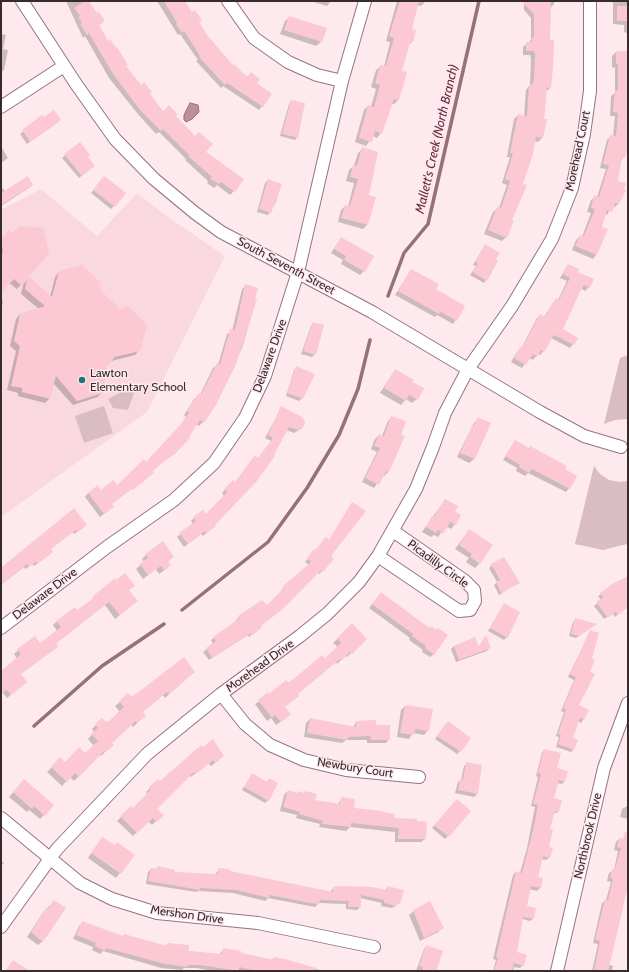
<!DOCTYPE html>
<html>
<head>
<meta charset="utf-8">
<style>
	body { margin:0 }
	#map { position:relative; width:629px; height:972px; overflow:hidden; background:#fee9ee; font-family:Cabin,sans-serif }
	canvas { display:block }
	.frame { position:absolute; inset:0; border:2px solid #382b2e; pointer-events:none }
</style>
</head>
<body>
<div id="map">
<canvas width="629" height="972"></canvas>
<div class="frame"></div>
</div>
<script>
const c = document.querySelector('canvas').getContext('2d');
c.lineJoin = 'round';
function paint(path, color) {
  c.fillStyle = color;
  c.fill(path, 'evenodd');
}
function toPath(rows) {
  const path = new Path2D();
  for (const r of rows) {
    path.moveTo(r[0], r[1]);
    for (let i = 2; i < r.length; i += 2) path.lineTo(r[i], r[i + 1]);
  }
  return path;
}
function strokePath(path, color, width, dash) {
  c.strokeStyle = color;
  c.lineWidth = width;
  c.lineCap = dash ? 'butt' : 'round';
  c.setLineDash(dash || []);
  c.stroke(path);
}
function write(font, color, halo, rows, align = 'center') {
  c.font = font + ' Cabin,sans-serif';
  c.lineWidth = 3;
  c.setLineDash([]);
  c.textBaseline = 'middle';
  c.strokeStyle = halo;
  c.fillStyle = color;
  for (const [text, x, y, turn = 0] of rows) {
    c.save();
    c.translate(x, y);
    c.rotate((+turn || 0) * Math.PI / 180);
    c.textAlign = isNaN(turn) ? turn : align;
    if (halo) c.strokeText(text, 0, 0);
    c.fillText(text, 0, 0);
    c.restore();
  }
}
paint(toPath([
	[41,189,97,236,137,193,168,217,225,256,147,412,1,517,1,210]
]), '#fad8e0');
paint(toPath([
	[628,355,628,419,615,420,604,424,620,358],
	[135,390,128,410,113,408,108,399,123,391],
	[104,406,113,433,84,443,75,416],
	[594,466,600,474,609,480,620,482,628,481,628,543,627,544,603,550,575,544]
]), '#dabcc3');
const water = toPath([
	[190,103,198,105,199,112,192,119,186,122,184,120,184,115,190,103]
]);
paint(water, '#be8f9b');
strokePath(water, '#96717a', 1);
paint(toPath([
	[66,1,88,1,97,15,104,21,99,25,108,42,125,66,163,112,174,116,205,152,234,191,230,195,217,185,214,188,207,183,208,181,185,160,186,159,159,132,156,134,137,113,109,78,85,36,83,38],
	[157,1,184,1,207,37,233,66,271,94,259,110,223,86,221,88,196,61,198,60,180,34,178,35],
	[310,1,331,1,327,6],
	[397,1,426,1,421,6,417,5,411,30,412,42,408,45,401,72,406,73,398,100,394,104,391,104,381,133,377,138,373,136,366,146,355,142,364,110,368,106,371,107,376,89,371,87,376,70,381,66,384,67,390,42,386,41],
	[524,1,554,1,554,4,550,8,550,88,546,92,542,138,538,142,535,141,506,237,502,241,484,234,493,212,499,208,507,185,502,183,510,157,507,157,514,119,518,115,524,116,526,90,530,85,531,59,530,55,523,55,523,47,531,40,531,18,524,10],
	[613,1,628,1,628,42,627,33,624,32,624,25,613,24],
	[290,17,321,42,316,46,280,34,285,21],
	[1,34,6,35,3,49,8,50,4,70,1,72],
	[616,52,628,52,628,149,621,161,617,182,619,203,615,207,612,206,607,215,604,214,601,227,607,230,596,255,593,259,572,250,576,240,580,236,582,237,591,213,587,212,591,200,595,197,597,197,606,169,600,168,607,140,611,136,613,136,615,116,610,116,611,96,615,93,615,67,612,68,612,56],
	[291,101,297,137,295,140,280,136,289,104],
	[42,116,57,123,27,144,20,134],
	[80,143,91,168,79,178,62,158],
	[1,146,8,158,1,163],
	[363,148,372,171,374,172,368,196,367,225,363,229,338,222,341,210,345,206,348,207,354,183,346,181,349,170,354,166,358,153],
	[101,180,114,206,111,209,91,193],
	[268,180,281,184,276,202,268,215,257,212,265,183],
	[32,185,29,188,1,206,1,186,5,191],
	[9,232,28,277,50,297,55,277,59,272,98,290,139,350,135,355,111,361,106,366,102,392,98,397,73,405,53,383,49,399,45,403,18,396,18,393,7,390,16,351,10,346,16,319,20,314,39,309,21,294,24,282,17,289,9,283,1,291,1,240],
	[341,238,364,271,360,275,341,264,343,260,331,253],
	[485,245,486,280,484,283,470,275,476,266,473,265],
	[568,265,577,272,589,287,585,291,581,288,561,329,573,344,570,348,551,338,543,352,540,355,538,354,533,360,529,358,522,368,511,362,517,352,521,349,537,318,540,315,544,317,553,303,557,299,558,300,567,281,560,278],
	[411,270,435,289,464,307,453,324,437,315,435,317,395,295],
	[246,286,256,300,242,348,215,405,203,422,199,426,196,424,187,437,189,438,169,458,168,457,111,504,109,510,100,517,85,497,88,493,117,486,146,464,178,429,186,417,184,415,195,398,200,395,213,368,218,365,227,334,232,331,242,289],
	[1,296,3,304,1,306],
	[313,323,315,354,312,357,301,354,311,326],
	[297,367,302,398,299,401,286,396,294,370],
	[395,370,411,382,417,399,412,403,406,399,401,405,380,393],
	[282,407,304,424,302,428,294,433,286,430,211,529,203,536,201,534,184,547,177,537,193,524,191,521,194,518,206,515,224,496,222,493,233,481,235,483,258,459,271,441,265,438],
	[392,417,400,435,403,436,388,472,384,476,383,475,374,488,362,482,377,452,371,449,375,439,379,435,382,436,388,421],
	[478,419,489,424,474,459,469,463,457,457,474,423],
	[515,441,564,470,569,488,566,492,528,473,525,476,516,471,517,468,503,460],
	[445,500,453,511,455,524,451,529,446,526,438,537,434,535,431,537,422,532],
	[352,503,322,571,319,574,318,572,282,609,260,626,249,637,248,635,209,660,203,652,213,644,211,640,237,622,236,620,239,617,267,607,282,592,281,590,284,587,309,565,305,562,326,539,329,541],
	[74,509,83,528,74,534,72,532,50,549,49,555,34,566,32,564,26,569,24,567,1,585,1,568],
	[469,530,479,564,475,568,466,562,469,558,455,549],
	[146,555,172,557,168,562,170,565,166,569,159,574,156,569,143,579,136,569,144,562,142,559],
	[492,565,518,583,499,595,494,585,497,582,489,568],
	[628,578,628,606,615,617,613,614,604,619,594,606,601,600,598,596],
	[128,591,132,605,115,619,105,605,55,644,20,674,22,686,7,698,3,693,1,694,1,672,17,659,14,654,18,650,40,644,57,631,53,625,57,621,77,611,90,602,94,597],
	[381,593,434,654,430,657,422,652,423,650,409,640,410,638,369,608],
	[504,604,507,637,504,640,488,631],
	[576,619,593,626,576,638,569,636,573,622],
	[352,625,365,639,347,657,345,656,337,664,336,662,297,694,284,707,286,718,276,725,271,718,267,721,255,704,324,660,338,647,333,643],
	[590,632,591,659,578,706,588,710,583,720,581,723,578,721,572,739,574,749,571,752,556,747,559,737,556,736,564,712,561,711,574,680,568,677],
	[485,637,489,648,487,651,456,662,451,649,454,646,475,639,478,648],
	[189,676,165,698,163,695,142,712,140,720,133,727,131,724,111,743,108,749,101,756,100,754,74,781,70,777,62,786,47,772,60,759,65,763,85,754,94,746,88,739,94,732,92,729,102,719,106,723,110,721,120,712,115,706,120,702],
	[405,706,428,730,424,735,413,733,409,739,397,737,401,710],
	[310,719,353,728,356,722,375,726,389,739,386,743,367,743,367,740,346,740,342,743,304,737,306,723],
	[445,725,460,751,457,754,435,739],
	[201,746,219,760,211,766,208,763,191,777,189,775,156,809,162,815,152,825,148,821,133,836,117,821,131,807,133,810,148,794,146,792,158,780,160,782],
	[544,750,565,781,562,784,557,783,553,799,560,801,558,812,553,814,549,830,548,847,549,858,546,860,541,859,537,877,542,879,540,888,537,891,529,889,525,906,533,919,530,921,522,919,516,953,523,965,520,968,514,967,513,971,493,971,496,960,493,959,513,875,516,872,520,873,527,848,535,807,531,806,538,777,536,776,542,753],
	[467,764,481,766,477,794,474,797,455,793,458,782,461,780,464,766],
	[252,775,266,782,269,780,268,800,265,803,242,790],
	[20,785,44,815,40,819,29,810,27,812,9,797],
	[288,791,297,794,298,792,314,801,338,804,342,798,352,808,393,819,425,839,421,842,395,842,395,832,350,827,346,831,319,827,320,824,296,818,297,815,280,811,284,795],
	[457,801,448,836,445,839,432,828],
	[628,802,628,819,620,817,622,809,627,806],
	[628,832,628,880,609,965,613,966,612,971,592,971,598,944,593,943,602,903,606,900,611,882,607,881,609,873,614,870,618,851,614,850,616,842,619,839,626,841],
	[102,838,120,873,116,878,88,858],
	[1,861,4,863,1,866],
	[158,867,174,873,215,875,219,869,330,893,333,888,385,890,388,887,399,903,392,908,381,906,382,903,360,898,360,907,357,910,346,909,346,904,319,903,315,907,268,898,265,901,233,893,198,891,196,892,146,884,148,872,151,869,155,870],
	[54,901,43,941,38,945,27,937,42,914],
	[414,911,442,928,438,932,420,941,409,915],
	[83,922,122,937,124,935,166,946,168,944,188,952,219,955,223,950,272,960,275,958,320,970,214,971,196,968,184,968,182,970,161,968,103,951,100,954,92,950,93,947,73,939,79,926],
	[426,947,435,971,416,971,424,949]
]), '#0003');
strokePath(toPath([
	[388,296,404,253,428,224,479,1],
	[182,610,268,542,307,488,339,435,358,389,370,340],
	[34,726,102,666,164,624]
]), '#96717a', 3.5);
paint(toPath([
	[85,1,89,1,97,13,99,12,105,21,99,25,108,41,110,39,116,48,117,47,128,65,126,66,141,85,144,82,152,92,150,94,163,111,169,105,178,115,176,116,195,136,199,132,213,144,206,152,244,179,235,192,221,182,219,184,210,179,212,177,188,156,189,155,163,129,161,131,140,110,113,74,89,33,87,35,80,24,82,23,78,17,80,16,74,8],
	[164,1,185,1,192,12,195,10,202,20,199,22,208,36,233,65,234,64,247,77,251,72,260,79,257,83,272,94,263,107,227,83,225,85,199,57,200,56,184,31,182,33,176,24,177,23],
	[400,1,419,1,412,29,416,30,413,42,410,42,402,71,407,72,399,100,394,99,382,134,375,131,372,142,359,138,368,105,374,107,380,85,375,83,380,65,386,66,394,38,389,36],
	[521,1,551,1,550,40,554,40,553,67,551,88,547,88,544,119,547,119,543,138,536,137,533,154,523,184,527,185,512,220,514,221,507,238,488,230,497,207,501,208,510,181,505,179,513,153,510,153,518,114,527,116,529,85,532,85,534,80,535,55,534,51,526,51,526,42,532,42,532,37,534,37,534,14],
	[617,6,628,6,628,21,617,21],
	[289,16,327,28,322,42,284,30],
	[616,51,628,51,628,144,626,157,622,157,618,181,626,183,624,189,626,190,619,204,615,203,612,212,607,210,602,227,608,229,597,255,575,246,580,235,584,236,595,209,591,208,594,195,599,197,609,165,603,164,610,135,616,136,618,113,613,112,615,91,618,91,618,64,616,64],
	[291,100,305,103,298,138,282,134],
	[54,110,61,120,30,142,22,130,42,115,44,117],
	[80,142,90,155,88,157,95,166,82,176,64,154],
	[362,147,378,152,369,195,376,197,368,225,341,218,345,205,350,206,358,179,350,177,353,165,357,166],
	[28,176,33,185,1,205,1,193],
	[104,176,126,193,115,207,93,190],
	[268,179,282,184,271,213,259,209],
	[19,226,43,228,49,253,29,277,52,297,59,271,82,265,101,283,100,290,120,309,128,306,147,325,140,351,115,357,107,366,103,393,77,401,56,376,50,399,22,392,22,388,11,386,20,346,14,341,20,314,45,306,25,289,27,280,22,286,14,279,1,292,1,255,3,252,1,239,9,230,12,234],
	[341,237,374,256,365,272,344,260,346,256,334,249],
	[485,244,500,253,496,259,498,261,487,281,472,272,478,263,475,262],
	[568,264,579,269,578,272,594,279,590,288,584,285,580,292,563,329,578,338,574,345,554,335,544,352,541,350,537,357,533,354,526,365,514,358,520,347,522,348,540,314,545,317,556,298,559,300,570,278,563,274],
	[411,269,439,284,436,289,465,306,457,321,441,312,439,314,398,291],
	[245,284,258,288,255,299,257,299,236,364,216,405,204,423,200,420,189,437,190,438,174,455,173,454,153,471,154,473,133,490,132,489,112,504,114,507,104,514,88,493,98,485,101,490,113,480,117,485,144,459,146,462,181,424,189,413,187,411,199,393,201,395,217,363,220,365,230,329,235,330],
	[313,322,324,325,316,355,303,351],
	[296,366,315,374,303,399,287,393],
	[395,369,414,380,412,382,424,388,418,400,409,395,406,401,384,388],
	[281,406,302,417,305,422,304,426,298,430,289,427,274,455,275,456,256,482,215,525,216,526,206,534,205,531,188,544,179,533,196,521,193,517,203,510,206,514,227,492,224,489,233,480,235,482,255,455,258,458,273,438,268,435],
	[391,416,406,421,401,435,405,436,389,472,386,471,379,485,365,478,380,448,374,446,379,434,384,436],
	[478,417,491,423,475,459,460,453,472,426,473,427],
	[515,440,529,448,530,446,567,466,565,469,577,476,570,489,532,469,529,473,519,467,520,465,505,456],
	[445,499,458,506,455,511,461,515,456,525,450,522,443,534,438,530,436,533,426,527,432,516,434,517],
	[352,502,366,511,331,556,334,559,323,572,321,570,286,606,261,626,262,627,253,635,251,633,212,658,206,648,216,641,213,637,240,618,238,616,262,600,267,605,284,588,283,586,311,562,307,558,314,549,315,550,326,537,329,540],
	[74,508,87,525,78,532,76,530,51,549,53,552,37,564,36,562,29,567,27,564,1,585,1,568],
	[469,529,493,545,480,564,470,557,472,554,459,545],
	[163,541,174,557,168,561,171,565,164,570,161,566,148,575,140,564,148,558,145,554],
	[504,557,520,583,501,593,496,582,500,580,491,564],
	[125,573,135,586,129,590,138,601,120,615,109,602,56,643,58,647,21,674,27,682,11,695,7,690,1,694,1,671,21,654,17,649,35,636,40,643,61,627,56,621,75,607,77,610,94,598,93,596,115,578,116,580],
	[628,576,628,607,618,615,616,612,607,617,596,602,603,597,600,593,614,583],
	[381,592,421,622,430,628,431,626,436,630,438,628,448,635,434,655,425,648,426,646,412,636,413,634,372,604],
	[504,603,520,612,508,638,490,628],
	[575,618,597,624,579,636,571,634],
	[352,623,367,639,352,654,350,652,341,661,340,659,298,694,299,696,285,707,291,714,281,722,275,715,272,718,258,700,268,692,269,694,286,680,289,683,322,655,325,658,341,643,337,638],
	[590,630,599,633,592,658,595,660,590,672,595,674,579,705,589,710,584,720,580,718,573,738,578,740,574,750,558,744,561,735,558,734,566,709,563,708,576,677,570,674],
	[486,635,491,648,459,660,454,646,475,637,479,647],
	[184,657,195,672,169,694,167,692,143,712,146,716,137,723,136,721,112,743,114,745,106,752,104,751,79,777,75,773,67,782,51,767,60,757,65,762,79,747,85,753,98,741,91,734,98,728,95,724,102,718,106,722,109,721,124,707,119,701,128,693,131,697,140,691],
	[405,705,433,709,429,731,415,729,414,735,400,733],
	[310,718,356,727,356,721,376,720,376,725,390,725,390,740,371,740,370,736,348,737,347,740,307,733],
	[448,721,471,738,461,752,437,736],
	[213,739,224,756,215,763,213,760,196,774,194,772,157,809,164,815,157,822,153,818,137,833,120,816,131,806,133,808,151,789,149,787,158,779,160,781,201,745,203,747],
	[544,749,561,753,557,768,568,771,565,782,559,780,554,798,562,800,559,812,555,811,550,829,553,830,549,847,553,848,550,858,543,856,538,877,543,878,541,888,531,886,527,906,536,908,534,919,523,917,517,952,527,955,524,966,514,963,512,971,494,971,498,957,496,957,516,871,522,873,534,826,538,805,533,804,541,774,538,773],
	[466,762,482,765,478,794,458,790,460,779,463,779],
	[252,773,267,782,269,778,278,783,269,801,244,787],
	[24,779,54,805,45,816,34,806,32,809,13,792],
	[288,790,298,793,298,791,304,793,305,791,317,794,315,800,340,804,341,797,355,799,354,808,383,811,383,812,395,814,394,818,417,819,417,821,427,822,426,839,398,839,399,828,351,823,351,827,322,824,323,821,299,814,300,812,283,807],
	[457,799,471,811,449,837,434,825],
	[625,832,628,832,628,885,617,934,608,971,594,971,600,941,595,940,605,899,608,900,613,879,610,878,612,869,615,869,621,848,617,847,619,838,623,839],
	[102,837,115,845,117,842,135,855,121,874,91,853],
	[158,866,175,870,175,872,218,874,218,868,230,869,230,871,333,892,333,887,339,886,372,887,387,890,387,886,404,890,400,904,397,903,396,906,384,903,384,900,361,895,361,907,348,907,349,901,320,900,319,904,310,903,270,895,269,898,236,890,200,888,200,890,148,881,151,868,157,869],
	[54,900,66,908,43,942,31,932,46,908,48,909],
	[430,901,444,928,424,938,413,910],
	[82,921,123,936,124,934,167,946,168,943,189,945,189,951,222,954,223,948,241,951,241,953,274,960,274,957,285,959,316,968,315,971,257,971,239,967,239,971,200,965,188,965,187,967,165,964,106,948,105,951,95,946,96,943,76,935],
	[426,945,443,951,436,971,422,971,423,967,419,966],
	[13,960,30,971,5,971]
]), '#fbc8d4');
const minor = toPath([
	[22,1,76,84,115,139,154,179,195,213,221,232,372,312,540,412,584,436,621,447],
	[228,1,254,38,288,62,317,75,342,81],
	[1,107,64,66],
	[378,556,459,611,470,610,475,601,474,590,465,581,393,531],
	[1,628,107,547,174,500,214,463,245,418,265,376,298,272,342,81,365,1],
	[221,694,245,724,270,745,304,760,346,770,419,777],
	[1,818,80,883,112,899,157,913,258,923,374,947],
	[1,927,57,849,147,754,221,694,300,636,327,614,359,582,378,556,416,489,433,447,445,413,468,369,512,306,552,239,572,188,584,134,590,91,590,1],
	[557,971,604,768,628,703]
]);
strokePath(minor, '#94757d', 14);
strokePath(minor, '#fff', 12);
for (const [x, y, r, color] of [
	[82,380,4,"#286f7c"]
]) {
  const dot = new Path2D();
  dot.arc(x, y, r, 0, 2 * Math.PI);
  c.fillStyle = color;
  c.fill(dot);
  strokePath(dot, '#fee9ee', 1.5);
}
write('12px', '#382b2e', '#fee9ee', [
	["Morehead Court",578,151,-78],
	["South Seventh Street",286,266,28],
	["Delaware Drive",270,356,-70],
	["Picadilly Circle",438,564,36],
	["Delaware Drive",45,594,-37],
	["Morehead Drive",260,666,-36],
	["Newbury Court",355,768,9],
	["Northbrook Drive",588,836,-77],
	["Mershon Drive",187,915,8]
]);
write('12px', '#382b2e', '#fee9ee', [
	["Lawton",90,373],
	["Elementary School",90,387]
], 'left');
write('italic 13px', '#6a2d41', '#fee9ee', [
	["Mallett's Creek (North Branch)",437,139,-77]
]);
</script>
</body>
</html>
